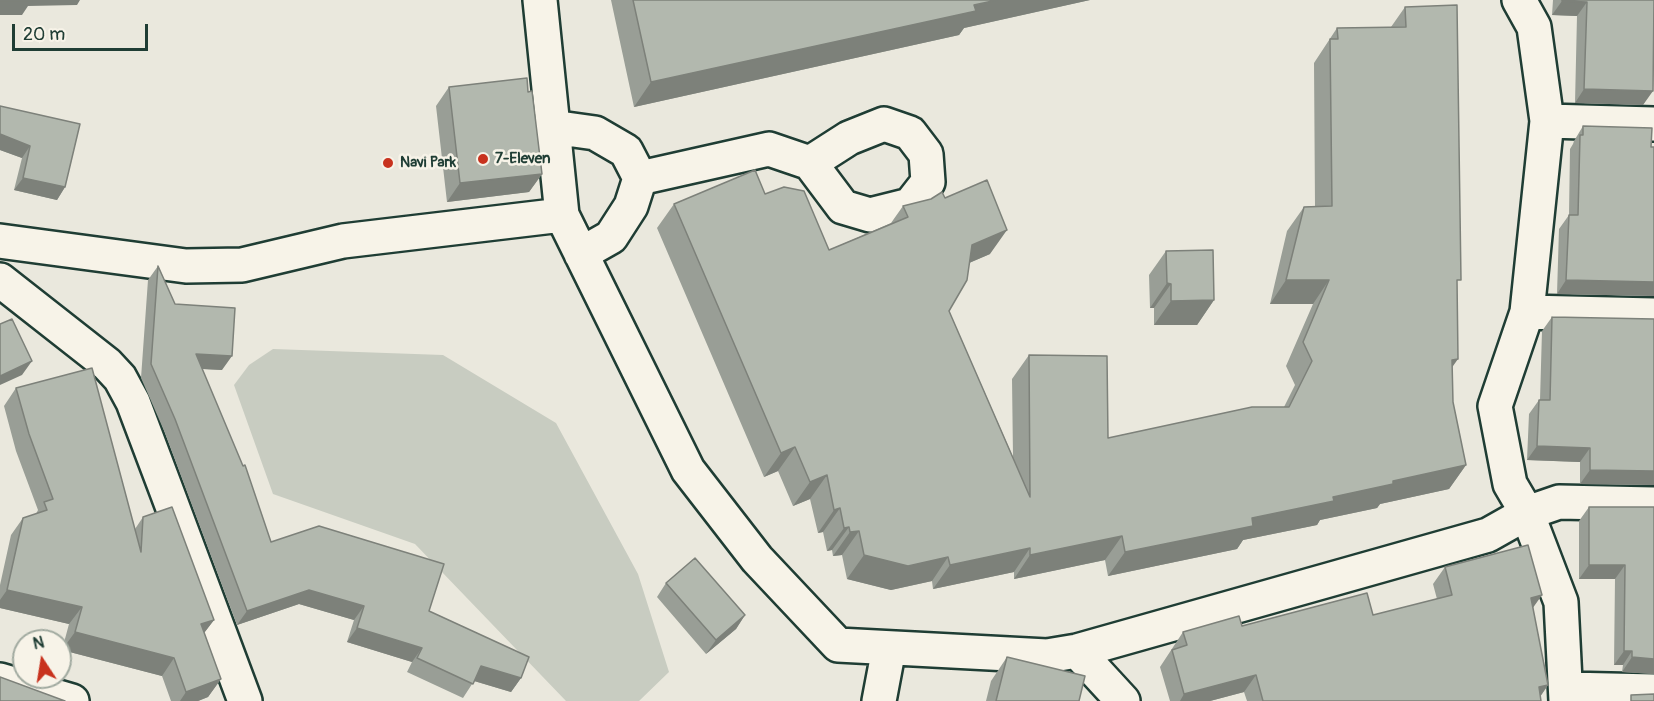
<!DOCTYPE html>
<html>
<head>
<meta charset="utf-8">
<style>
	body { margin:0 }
	#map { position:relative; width:1654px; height:701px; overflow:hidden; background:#eae8dd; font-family:Pangolin,sans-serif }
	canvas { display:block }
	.north { position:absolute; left:12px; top:629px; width:60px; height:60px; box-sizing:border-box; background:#f7f3e8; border:2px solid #a1aaa0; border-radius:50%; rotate:348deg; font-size:16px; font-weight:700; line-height:24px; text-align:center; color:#1f3d34 }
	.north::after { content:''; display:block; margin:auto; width:21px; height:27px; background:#c8321e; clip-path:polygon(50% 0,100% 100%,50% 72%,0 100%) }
	.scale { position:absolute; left:12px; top:24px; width:136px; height:27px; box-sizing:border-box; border:3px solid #1f3d34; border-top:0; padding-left:8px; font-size:18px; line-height:21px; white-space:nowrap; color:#1f3d34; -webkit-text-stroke:4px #f7f3e8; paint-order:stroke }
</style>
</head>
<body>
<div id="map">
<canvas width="1654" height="701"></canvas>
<div class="north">N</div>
<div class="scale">20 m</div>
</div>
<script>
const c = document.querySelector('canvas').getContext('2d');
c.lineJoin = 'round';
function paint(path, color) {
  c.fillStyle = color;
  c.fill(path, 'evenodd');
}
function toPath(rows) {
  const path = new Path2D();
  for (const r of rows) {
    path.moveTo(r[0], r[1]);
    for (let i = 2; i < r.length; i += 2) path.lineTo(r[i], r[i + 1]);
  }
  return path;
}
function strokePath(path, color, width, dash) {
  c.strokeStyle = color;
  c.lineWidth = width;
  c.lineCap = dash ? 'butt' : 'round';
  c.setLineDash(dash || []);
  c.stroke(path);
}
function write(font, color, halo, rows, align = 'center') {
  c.font = font + ' Pangolin,sans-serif';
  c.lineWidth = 5;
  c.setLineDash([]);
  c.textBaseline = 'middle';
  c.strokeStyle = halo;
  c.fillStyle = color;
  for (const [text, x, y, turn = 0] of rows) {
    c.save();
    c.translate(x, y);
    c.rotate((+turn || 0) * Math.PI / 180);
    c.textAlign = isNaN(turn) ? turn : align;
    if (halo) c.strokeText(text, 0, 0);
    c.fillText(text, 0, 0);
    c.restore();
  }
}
paint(toPath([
	[273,349,443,355,556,423,638,574,669,672,639,701,566,701,415,544,273,494,234,385,249,365]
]), '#c8ccc1');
const minor = toPath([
	[540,0,562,215,688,470,757,559,838,645,1047,656,1077,651,1488,535,1527,513,1559,502,1654,504],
	[1519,0,1534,27,1547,121,1527,312,1495,406,1510,484,1527,513,1561,602,1566,701],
	[1547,121,1654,124],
	[552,127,595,133,626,151,640,178,631,206,611,237,581,254],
	[640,178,769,149,810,163,849,138,884,124,910,133,926,154,928,182,910,205,870,215,843,207,810,163],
	[0,241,186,266,242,265,343,241,562,215],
	[0,280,107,364,120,378,133,402,167,492,245,701],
	[1527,312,1654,315],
	[1077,651,1123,701],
	[0,680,72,701],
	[1567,689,1654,691],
	[879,701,889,648]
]);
strokePath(minor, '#1f3d34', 38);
strokePath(minor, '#f7f3e8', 33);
paint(toPath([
	[611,0,1090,0,964,28,959,35,634,107],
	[1553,0,1654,0,1653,87,1643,105,1575,103,1577,16,1552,15],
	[1405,7,1457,287,1452,367,1453,402,1466,465,1449,489,1380,504,1377,508,1320,520,1317,525,1243,540,1237,549,1108,576,1105,560,1014,579,1014,572,933,589,932,581,891,590,847,579,842,555,833,556,832,550,827,551,823,532,818,533,810,499,793,506,778,471,764,477,657,228,674,204,765,194,829,250,891,223,903,206,945,198,990,254,969,263,949,311,1013,457,1012,379,1029,355,1108,438,1284,407,1295,385,1286,366,1313,304,1270,304,1287,231,1304,207,1315,206,1314,63,1337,28,1391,27],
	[449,87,528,92,542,174,529,192,447,202,436,106],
	[0,106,65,187,57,200,14,190,22,158,0,150],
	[1583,126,1651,147,1654,296,1557,294,1559,229,1569,215,1570,149,1573,144,1574,141],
	[1166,251,1214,300,1197,325,1154,325,1154,308,1150,308,1149,275],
	[158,266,175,304,222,370,202,369,271,542,429,611,521,678,511,692,474,681,463,698,407,672,412,662,347,642,354,620,299,604,237,625,165,433,141,378,148,280],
	[1552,317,1654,485,1580,484,1580,462,1527,460,1529,414,1539,400,1540,400,1542,331],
	[16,388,135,529,143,517,214,620,204,633,221,679,208,697,198,701,171,701,162,676,62,650,69,624,0,608,0,585,11,535,23,518,36,514,38,510,16,451,4,406],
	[1589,507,1654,507,1654,674,1622,672,1623,665,1614,665,1615,579,1579,579,1579,521],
	[1445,567,1533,608,1548,685,1540,697,1541,701,1247,701,1244,692,1210,701,1170,701,1160,667,1183,632,1242,626,1373,615,1437,599,1433,584],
	[666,583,745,615,736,629,706,654,657,597],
	[1007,657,1079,701,986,701,991,681]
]), '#999e96');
paint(toPath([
	[26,0,80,0,77,5,28,6,22,15,0,15,0,1],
	[997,0,1090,0,964,28,959,35,634,107,651,82],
	[1562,1,1587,2,1577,16,1552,15],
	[1584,89,1653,91,1643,105,1575,103],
	[0,134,30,146,22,158,0,150],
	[542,174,529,192,447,202,460,183],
	[23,178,65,187,57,200,14,190],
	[1007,230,990,254,955,269,972,245],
	[1286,280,1329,280,1313,304,1270,304],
	[1566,280,1654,282,1654,296,1557,294],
	[1167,283,1171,284,1154,308,1150,308],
	[1214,300,1197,325,1154,325,1171,301],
	[196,354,232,356,222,370,186,368],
	[1458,359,1441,383,1452,360],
	[32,361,22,375,0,385,0,376],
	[1537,446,1590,448,1580,462,1527,460],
	[795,447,778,471,764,477,781,453],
	[1466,465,1449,489,1380,504,1377,508,1320,520,1317,525,1243,540,1237,549,1108,576,1125,552,1393,481],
	[1590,470,1654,471,1654,485,1580,484],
	[827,475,810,499,793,506,810,482],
	[840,508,823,532,818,533,834,510],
	[849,527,832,550,827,551,844,528],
	[859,531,842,555,833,556,850,532],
	[1122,536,1105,560,1014,579,1030,555],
	[1030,548,1014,572,933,589,950,565],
	[864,555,948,557,932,581,891,590,847,579],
	[1589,565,1625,565,1615,579,1579,579],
	[7,590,82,607,69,624,0,608,0,600],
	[309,590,364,606,354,620,299,604,237,625,247,611],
	[1542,595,1530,612,1531,598],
	[745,615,736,629,706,654,716,640],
	[214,620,201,637,201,624],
	[357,628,422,648,412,662,347,642],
	[75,632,174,658,162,676,62,650],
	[1624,651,1632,651,1623,665,1614,665],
	[1632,657,1654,659,1654,674,1622,672],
	[481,666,521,678,511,692,471,680],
	[1256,675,1244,692,1210,701,1180,701,1184,694],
	[221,679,208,697,198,701,180,701,186,692],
	[1548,685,1537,701,1539,687]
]), '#7d817a');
const building = toPath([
	[0,0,32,0,32,1,0,1,0,0],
	[633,0,997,0,974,5,976,11,651,82,633,0],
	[1562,0,1654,0,1653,91,1584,89,1587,2,1562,1,1562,0],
	[1457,5,1461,280,1457,280,1458,359,1452,360,1453,402,1466,465,1393,481,1393,484,1333,497,1334,501,1252,518,1253,526,1125,552,1122,536,1030,555,1030,548,950,565,948,557,908,566,864,555,859,531,850,532,849,527,844,528,840,508,834,510,827,475,810,482,795,447,781,453,674,204,755,170,765,194,784,187,804,191,829,250,908,217,903,206,931,199,942,192,945,198,987,180,1007,230,972,245,967,280,949,311,1030,497,1029,355,1107,356,1108,438,1252,407,1289,407,1312,361,1303,342,1329,280,1286,280,1304,207,1332,206,1330,39,1338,39,1337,28,1406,27,1405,7,1457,5],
	[527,78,528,92,532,91,542,174,460,183,449,87,527,78],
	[0,106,80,124,65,187,23,178,30,146,0,134,0,106],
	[1583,126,1652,128,1651,147,1654,147,1654,282,1566,280,1569,215,1578,215,1580,135,1583,135,1583,126],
	[1213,250,1214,300,1171,301,1171,284,1167,283,1166,251,1213,250],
	[158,266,175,304,235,308,232,356,196,354,243,466,245,465,271,542,319,526,444,564,429,611,529,657,521,678,481,666,473,684,417,658,422,648,357,628,364,606,309,590,247,611,175,419,151,364,158,266],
	[1552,317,1654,319,1654,471,1590,470,1590,448,1537,446,1539,400,1550,400,1552,317],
	[12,319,32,361,0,376,0,324,12,319],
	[92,368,141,552,143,517,172,507,214,620,201,624,221,679,186,692,174,658,75,632,82,607,7,590,23,518,47,510,44,502,53,499,29,434,16,388,92,368],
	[1589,507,1654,507,1654,659,1632,657,1632,651,1624,651,1625,565,1589,565,1589,507],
	[1528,545,1542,595,1531,598,1548,685,1539,687,1541,701,1263,701,1256,675,1184,694,1172,650,1187,645,1183,632,1239,616,1242,626,1367,593,1373,615,1452,595,1445,567,1528,545],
	[695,558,745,615,716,640,666,583,695,558],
	[1007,657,1085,676,1079,701,996,701,1007,657],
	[0,677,65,701,0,701,0,677],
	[1654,694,1654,701,1631,701,1631,695,1654,694]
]);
paint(building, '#b2b8ae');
strokePath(building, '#7d817a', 1.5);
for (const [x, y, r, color] of [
	[483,159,6,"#c8321e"],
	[388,163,6,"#c8321e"]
]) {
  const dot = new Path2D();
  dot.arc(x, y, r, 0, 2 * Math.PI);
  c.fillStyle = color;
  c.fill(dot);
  strokePath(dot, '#f7f3e8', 2);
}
write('bold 15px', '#1f3d34', '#f7f3e8', [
	["7-Eleven",495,159],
	["Navi Park",400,163]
], 'left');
</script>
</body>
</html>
